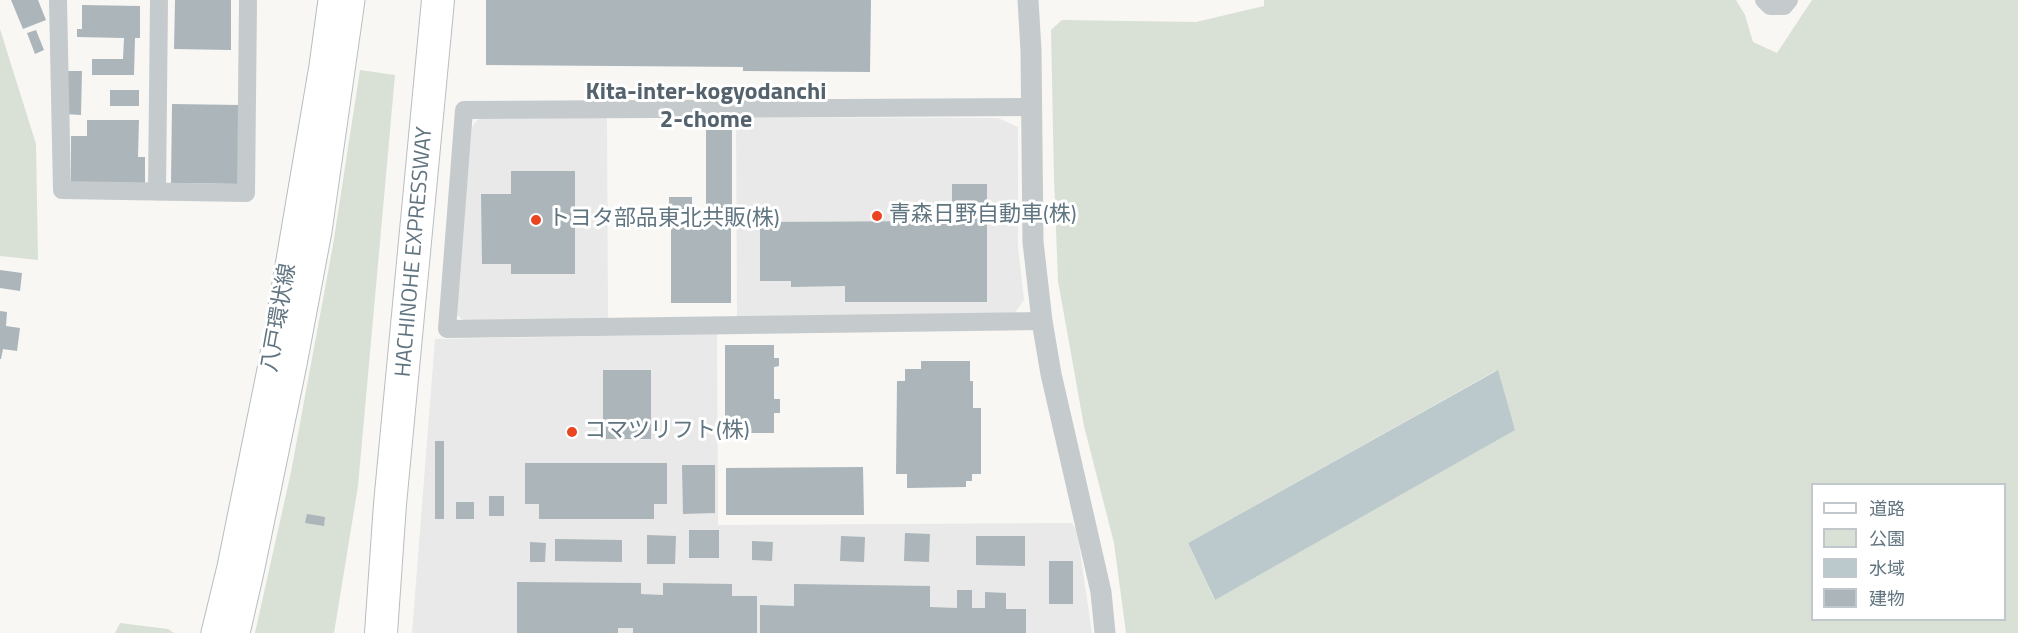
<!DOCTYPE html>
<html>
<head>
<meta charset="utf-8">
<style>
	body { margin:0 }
	#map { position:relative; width:2018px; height:633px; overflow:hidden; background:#f8f7f4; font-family:"Titillium Web","Noto Sans JP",sans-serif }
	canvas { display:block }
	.legend { position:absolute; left:1811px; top:483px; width:195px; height:138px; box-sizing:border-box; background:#fff; border:2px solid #c0c8cd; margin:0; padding:8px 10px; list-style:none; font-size:18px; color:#617581 }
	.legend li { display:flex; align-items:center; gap:12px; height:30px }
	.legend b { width:30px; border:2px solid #c0c8cd }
</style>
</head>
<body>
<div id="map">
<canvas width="2018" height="633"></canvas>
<ul class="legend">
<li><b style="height:8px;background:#fff"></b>道路</li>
<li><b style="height:16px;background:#d9e0d5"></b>公園</li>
<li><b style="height:16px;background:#bcc9cc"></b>水域</li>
<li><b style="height:16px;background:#abb5ba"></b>建物</li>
</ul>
</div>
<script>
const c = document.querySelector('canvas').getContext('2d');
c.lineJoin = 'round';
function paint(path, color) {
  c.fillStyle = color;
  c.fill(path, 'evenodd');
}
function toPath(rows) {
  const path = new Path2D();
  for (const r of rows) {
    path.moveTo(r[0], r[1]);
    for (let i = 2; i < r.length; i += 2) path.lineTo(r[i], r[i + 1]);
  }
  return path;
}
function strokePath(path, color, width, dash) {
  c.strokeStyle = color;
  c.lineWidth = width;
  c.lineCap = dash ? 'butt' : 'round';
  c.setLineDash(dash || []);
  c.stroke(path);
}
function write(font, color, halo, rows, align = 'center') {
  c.font = font + ' "Titillium Web","Noto Sans JP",sans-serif';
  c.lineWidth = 6;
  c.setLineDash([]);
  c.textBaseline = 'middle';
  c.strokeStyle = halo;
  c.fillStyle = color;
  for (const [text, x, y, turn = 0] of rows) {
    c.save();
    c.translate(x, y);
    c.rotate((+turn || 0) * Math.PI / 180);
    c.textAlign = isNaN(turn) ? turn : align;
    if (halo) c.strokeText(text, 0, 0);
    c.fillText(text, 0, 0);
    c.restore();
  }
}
paint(toPath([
	[736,117,998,118,1018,127,1018,247,1024,300,1014,314,737,318],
	[479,118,607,118,608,320,465,322,456,314,472,127],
	[717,334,718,525,1072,523,1077,531,1092,633,412,633,435,339]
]), '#e8e9e8');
paint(toPath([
	[1264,0,1736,0,1745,15,1753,42,1777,53,1812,0,2018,0,2018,633,1126,633,1114,543,1084,426,1058,281,1054,178,1051,30,1062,20,1196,22,1264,6],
	[1497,370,1215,600,1214,599,1188,543],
	[1812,484,2004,484,2004,620,1812,620],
	[0,29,36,144,38,260,0,256],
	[360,70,395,75,358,486,334,633,255,633,291,472,333,245],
	[120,623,168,629,174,633,115,633]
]), '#d9e0d5');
paint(toPath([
	[1498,370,1515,430,1215,600,1188,543]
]), '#bcc9cc');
paint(toPath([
	[11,0,38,0,46,20,23,29],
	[175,0,231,0,231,50,174,49],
	[486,0,871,0,870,72,743,71,743,67,486,65],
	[82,5,140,6,140,38,135,38,134,75,92,75,92,59,123,59,124,38,77,37,77,29,82,29],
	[36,30,44,50,35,54,27,33],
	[64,71,82,71,81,115,64,114],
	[110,90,139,90,139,106,110,106],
	[172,104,240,105,239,184,171,183],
	[87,120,139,120,138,157,145,157,145,188,71,182,71,136,87,136],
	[706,130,732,130,732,219,706,219],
	[511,171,575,171,575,274,511,274,511,264,482,264,481,194,511,194],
	[952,184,987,184,987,302,845,302,845,286,791,287,791,281,760,281,760,222,952,221],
	[669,197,692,197,692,212,669,212],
	[731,224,731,303,671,303,671,225],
	[0,270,22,273,20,291,0,288],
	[0,311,7,312,6,326,20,328,17,351,3,349,1,359,0,359],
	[725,345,774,345,774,358,779,358,779,366,774,367,774,399,780,399,780,413,774,413,774,433,725,433],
	[921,361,970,361,970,381,973,381,973,408,981,408,981,474,972,474,972,481,966,481,966,487,907,488,907,474,896,474,897,381,905,381,905,369,921,369],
	[603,370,651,370,651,439,603,439],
	[435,441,444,441,444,519,435,519],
	[525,463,667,463,667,504,654,504,654,519,539,519,539,504,525,504],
	[682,465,715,465,715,513,683,514],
	[863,467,864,515,726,515,726,468],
	[489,496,504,496,504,516,489,516],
	[456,502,474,502,474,519,456,519],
	[307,514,325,517,324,526,305,523],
	[689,530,719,530,719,558,689,558],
	[905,533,930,534,929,562,904,561],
	[647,535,676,536,675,564,647,564],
	[841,536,865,537,864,562,840,561],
	[976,536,1025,536,1025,566,976,565],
	[555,539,622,540,622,562,555,561],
	[752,541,773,542,772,561,752,560],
	[530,542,546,543,545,562,530,562],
	[1049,561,1073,561,1073,604,1049,604],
	[517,582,641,583,641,594,663,595,663,583,732,584,732,596,757,596,757,633,633,633,633,628,618,628,618,633,517,633],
	[794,584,930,586,930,607,957,608,957,590,972,590,972,608,985,608,985,592,1006,593,1006,609,1026,609,1026,633,760,633,760,605,794,606]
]), '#abb5ba');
const primary = toPath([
	[215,633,231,567,273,360,323,66,332,0],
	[236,633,250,572,293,364,318,231,351,0]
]);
const motorway = toPath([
	[381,633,390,504,438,0]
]);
strokePath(primary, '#b8bdc0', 29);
strokePath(motorway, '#b9bdc0', 34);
strokePath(toPath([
	[58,0,62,190,246,193,248,0],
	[1764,0,1770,6,1784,6,1789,0],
	[1032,107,464,110,447,329,1042,321],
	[157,192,159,0]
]), '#c5cacc', 18);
strokePath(toPath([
	[1028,0,1031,50,1033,242,1042,321,1051,374,1101,592,1105,633]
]), '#c5cacc', 21);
strokePath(primary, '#fff', 27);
strokePath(motorway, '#fff', 32);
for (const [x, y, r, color] of [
	[877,216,6,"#eb4421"],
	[536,220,6,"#eb4421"],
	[572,432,6,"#eb4421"]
]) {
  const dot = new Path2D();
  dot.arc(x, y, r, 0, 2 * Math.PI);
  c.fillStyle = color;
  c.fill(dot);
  strokePath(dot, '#fff', 2);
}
write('22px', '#617581', '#fff', [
	["青森日野自動車(株)",889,216],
	["トヨタ部品東北共販(株)",548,220],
	["コマツリフト(株)",584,432]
], 'left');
write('22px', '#617581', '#fff', [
	["HACHINOHE EXPRESSWAY",415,252,-85],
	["八戸環状線",280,318,-80]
]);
write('bold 24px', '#53626c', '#fff', [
	["Kita-inter-kogyodanchi",706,93],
	["2-chome",706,121]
]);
</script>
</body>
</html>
